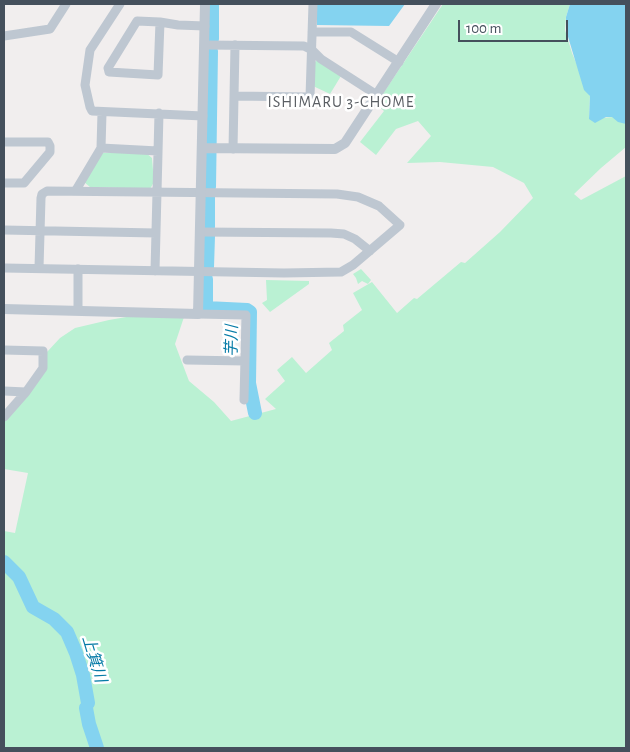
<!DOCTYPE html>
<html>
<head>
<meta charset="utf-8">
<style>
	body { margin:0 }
	#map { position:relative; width:630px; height:752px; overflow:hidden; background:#f1eeee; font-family:"Alegreya Sans",sans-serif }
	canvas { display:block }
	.frame { position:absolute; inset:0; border:5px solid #45505c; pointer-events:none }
	.scale { position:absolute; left:458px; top:20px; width:110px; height:22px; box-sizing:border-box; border:2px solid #45505c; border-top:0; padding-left:6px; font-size:15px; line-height:18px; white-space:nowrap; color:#45505c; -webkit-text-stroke:4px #fff; paint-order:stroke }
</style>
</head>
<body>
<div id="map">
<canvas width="630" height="752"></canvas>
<div class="frame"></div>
<div class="scale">100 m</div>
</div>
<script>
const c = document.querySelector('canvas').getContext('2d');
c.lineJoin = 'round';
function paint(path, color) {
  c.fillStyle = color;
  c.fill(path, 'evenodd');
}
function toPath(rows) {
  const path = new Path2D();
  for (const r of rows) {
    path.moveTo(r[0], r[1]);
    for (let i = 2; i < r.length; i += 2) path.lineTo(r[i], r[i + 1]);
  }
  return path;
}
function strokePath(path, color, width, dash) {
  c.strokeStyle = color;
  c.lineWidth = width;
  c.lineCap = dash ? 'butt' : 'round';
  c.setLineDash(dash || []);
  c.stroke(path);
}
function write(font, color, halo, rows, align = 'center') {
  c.font = font + ' "Alegreya Sans","Noto Sans JP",sans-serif';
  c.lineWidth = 5;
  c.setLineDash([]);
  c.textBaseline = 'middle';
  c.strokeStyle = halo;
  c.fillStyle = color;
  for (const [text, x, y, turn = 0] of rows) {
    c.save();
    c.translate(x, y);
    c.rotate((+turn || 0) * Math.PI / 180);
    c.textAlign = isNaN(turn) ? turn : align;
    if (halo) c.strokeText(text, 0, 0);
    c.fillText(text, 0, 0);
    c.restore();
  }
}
paint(toPath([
	[443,4,570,4,566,17,565,30,572,53,590,96,589,119,613,117,626,123,626,147,601,168,574,194,581,200,626,176,626,748,4,748,4,531,15,533,28,473,4,469,4,421,33,382,47,352,60,338,75,328,109,320,138,315,184,317,175,344,189,381,214,402,231,421,276,409,265,399,285,381,277,370,292,357,306,373,332,350,329,343,344,331,343,325,362,310,353,293,372,282,397,313,414,298,417,299,461,262,465,263,500,232,533,198,524,183,493,167,440,162,407,163,431,136,418,121,396,129,376,155,360,142,384,111,376,104],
	[317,60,341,76,330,94,313,86,314,63],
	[101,153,146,153,152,158,154,182,150,189,90,187,84,182],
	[361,269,371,280,368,284,362,281,358,284,356,278,353,274],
	[266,280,309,281,309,284,270,312,262,303,267,300]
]), '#baf1d3');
paint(toPath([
	[317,4,405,4,389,26,317,25],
	[570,4,626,4,626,124,618,122,612,117,606,117,595,123,589,119,590,96,584,90,566,30,566,17]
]), '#84d3f0');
strokePath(toPath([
	[212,39,212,4],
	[209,187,211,51],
	[208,227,208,195],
	[207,267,208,236],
	[206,279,206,308,247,310,250,312,249,383,255,413],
	[4,562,19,577,33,607,54,619,67,632,76,653,83,675,88,703],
	[86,708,89,724,97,748]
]), '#84d3f0', 14);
strokePath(toPath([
	[120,4,90,50,85,85,90,107,92,111,203,116],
	[160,22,158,75,109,72,108,68,137,21,160,22,178,25,205,26],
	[312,32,351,32,399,62],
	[4,36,50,29,66,4],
	[205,45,304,46,312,50,321,59,377,95],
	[234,96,310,97,313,4],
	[4,142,48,142,50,146,50,152,24,183,4,183],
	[101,148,158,151],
	[233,149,235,45],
	[76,190,101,148,102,113],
	[4,230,156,233],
	[200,232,331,233,344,234,355,239,370,251],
	[4,268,284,273,341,272,353,265,400,225,379,206,358,197,337,194,47,191,42,194,41,198,39,268],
	[155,271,159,113],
	[78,310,78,269],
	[198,314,246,315,244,400],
	[4,350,43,351,43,368,26,392,4,417],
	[187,360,245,361],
	[4,391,26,392]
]), '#bec7d1', 9);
strokePath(toPath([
	[202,148,335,149,345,143,436,4],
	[4,309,198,314,205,4]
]), '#bec7d1', 10);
c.letterSpacing = '1px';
write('16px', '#5a5e63', '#fff', [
	["ISHIMARU 3-CHOME",341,102]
]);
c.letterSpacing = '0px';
write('italic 16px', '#067ba7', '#fff', [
	["芋川",232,341,-89],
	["上箕川",94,659,73]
]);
</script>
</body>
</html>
